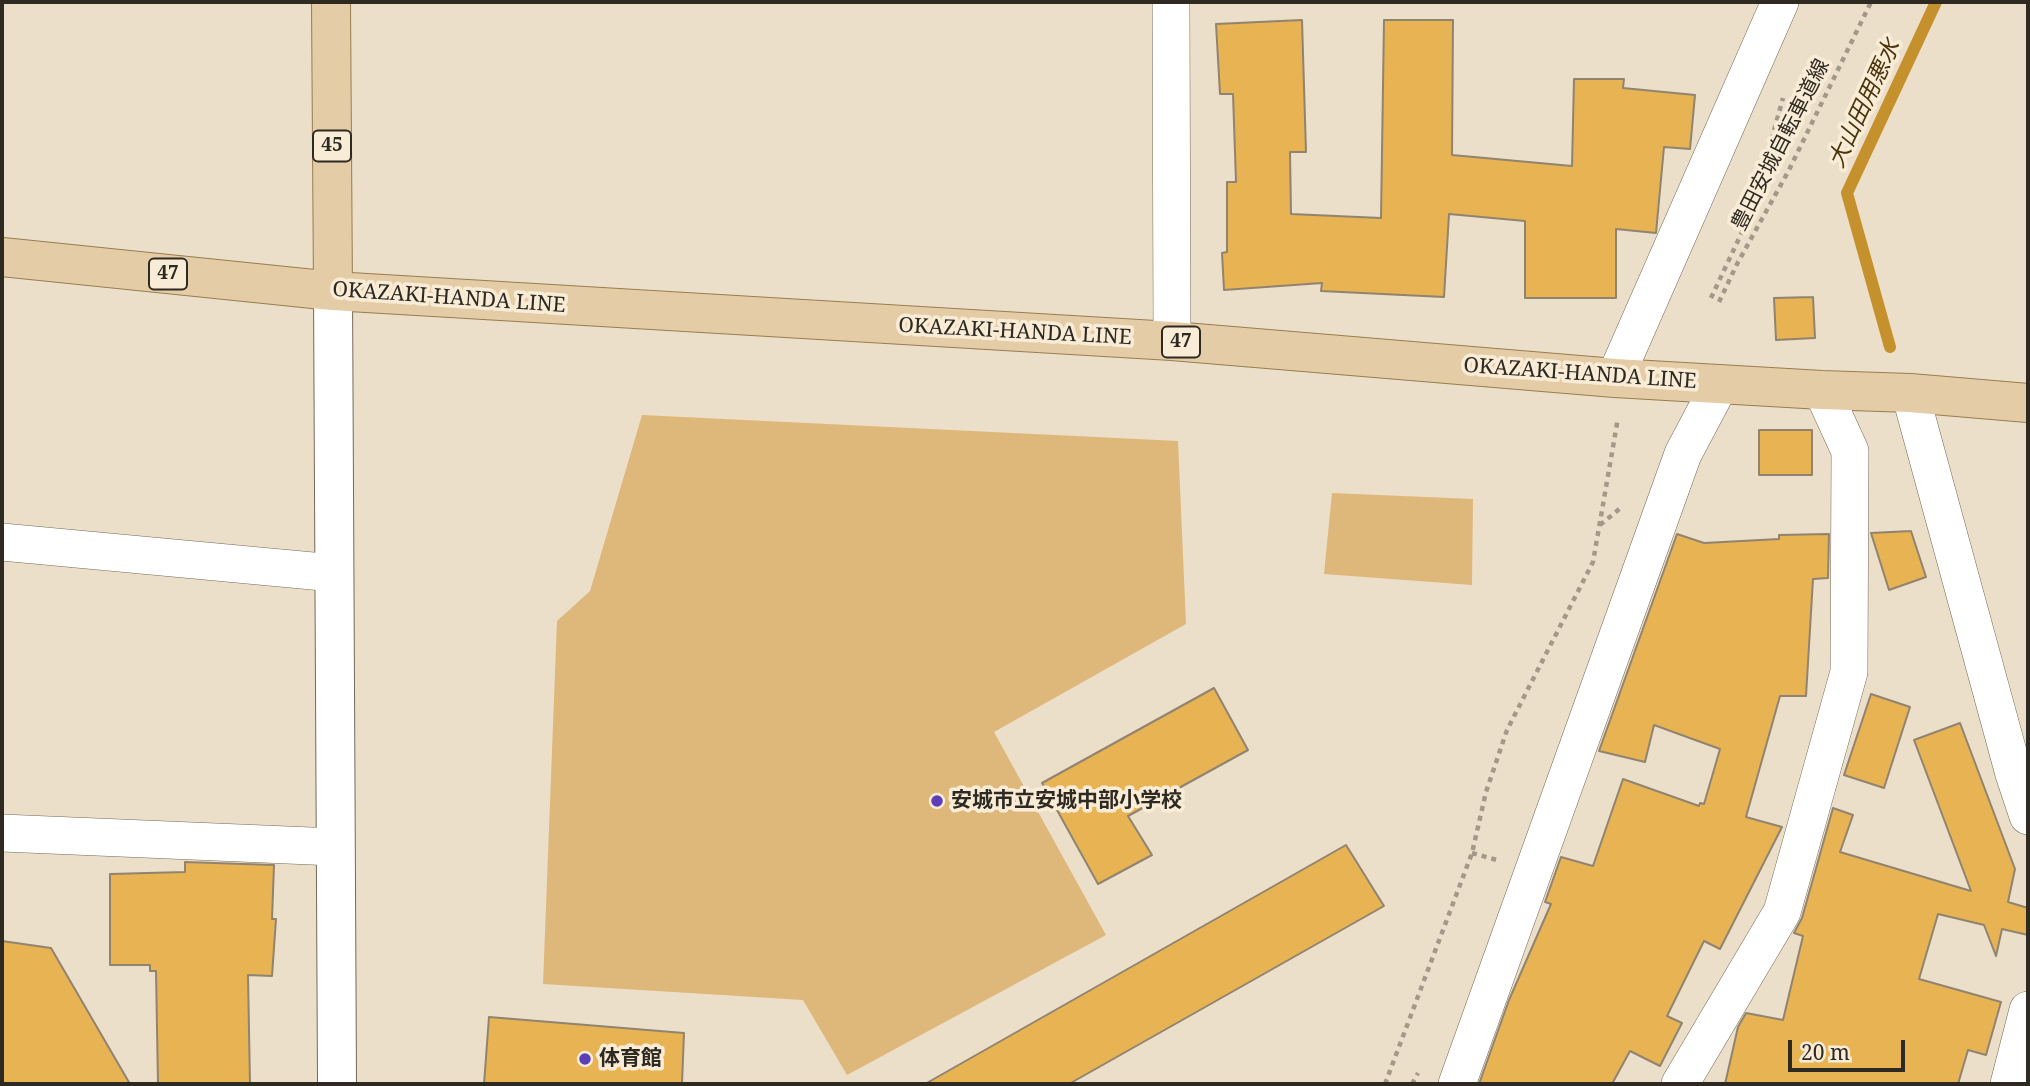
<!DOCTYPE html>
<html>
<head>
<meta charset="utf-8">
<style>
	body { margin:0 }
	#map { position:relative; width:2030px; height:1086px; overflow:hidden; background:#ecdfca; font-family:"Noto Serif",serif }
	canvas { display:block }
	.frame { position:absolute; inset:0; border:4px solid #2e2921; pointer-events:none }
	.scale { position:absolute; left:1788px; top:1040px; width:117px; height:32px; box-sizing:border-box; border:4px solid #2e2921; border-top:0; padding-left:9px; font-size:21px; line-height:24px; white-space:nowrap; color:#2e2921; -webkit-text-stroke:5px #f9ecd7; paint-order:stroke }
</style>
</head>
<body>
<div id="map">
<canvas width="2030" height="1086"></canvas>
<div class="frame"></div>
<div class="scale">20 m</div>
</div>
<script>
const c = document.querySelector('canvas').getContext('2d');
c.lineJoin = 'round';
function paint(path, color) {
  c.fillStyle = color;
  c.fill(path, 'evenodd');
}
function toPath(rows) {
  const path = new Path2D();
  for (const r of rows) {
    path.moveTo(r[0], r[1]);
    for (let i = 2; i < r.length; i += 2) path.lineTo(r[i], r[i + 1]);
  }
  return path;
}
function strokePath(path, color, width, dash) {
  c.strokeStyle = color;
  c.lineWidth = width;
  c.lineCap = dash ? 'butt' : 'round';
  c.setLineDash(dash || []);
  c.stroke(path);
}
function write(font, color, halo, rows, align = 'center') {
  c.font = font + ' "Noto Serif","Noto Sans JP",serif';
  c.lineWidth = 7;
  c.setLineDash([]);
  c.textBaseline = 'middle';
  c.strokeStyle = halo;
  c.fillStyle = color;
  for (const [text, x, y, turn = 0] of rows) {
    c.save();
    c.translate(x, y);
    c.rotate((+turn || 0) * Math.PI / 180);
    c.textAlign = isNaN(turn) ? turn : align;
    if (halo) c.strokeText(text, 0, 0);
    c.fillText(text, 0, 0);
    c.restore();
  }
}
paint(toPath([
	[642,415,1178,441,1186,624,994,732,1106,935,847,1075,803,1000,543,984,557,621,590,591],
	[1332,493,1473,499,1472,585,1324,574]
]), '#deb87a');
strokePath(toPath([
	[1890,347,1847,193,1936,2]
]), '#c5912c', 12);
const building = toPath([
	[1302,20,1306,152,1290,152,1291,214,1381,218,1384,20,1453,20,1452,155,1572,166,1574,79,1624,79,1623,88,1695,95,1690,149,1664,147,1656,233,1616,229,1616,298,1525,298,1525,221,1449,214,1444,297,1321,291,1322,283,1224,290,1222,253,1227,252,1227,182,1236,182,1233,94,1220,94,1216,24,1302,20],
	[1813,297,1815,338,1776,340,1774,298,1813,297],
	[1759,430,1812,430,1812,475,1759,475,1759,430],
	[1911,531,1926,577,1889,590,1871,533,1911,531],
	[1677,534,1704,543,1779,539,1779,535,1829,534,1828,578,1813,579,1806,696,1780,696,1746,817,1782,827,1720,949,1704,941,1667,1016,1682,1023,1660,1066,1630,1051,1612,1084,1479,1084,1509,1000,1551,904,1545,902,1561,857,1593,866,1623,779,1699,806,1700,803,1704,804,1720,749,1654,725,1645,762,1599,751,1677,534],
	[1214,688,1248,750,1128,816,1152,855,1098,884,1042,783,1214,688],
	[1871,694,1910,707,1884,788,1844,775,1871,694],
	[1960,723,2015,869,2008,902,2028,908,2028,935,2002,929,1996,956,1984,925,1938,914,1919,979,2001,1002,1986,1055,1968,1050,1958,1084,1725,1084,1738,1027,1746,1013,1783,1020,1803,936,1794,933,1802,918,1833,808,1853,815,1840,852,1971,891,1914,740,1960,723],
	[1346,845,1384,906,1069,1084,925,1084,1346,845],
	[185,862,274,865,272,919,276,919,272,976,248,975,250,1084,158,1084,156,971,150,971,150,965,110,965,110,874,185,872,185,862],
	[2,941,51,948,130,1084,2,1084,2,941],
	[489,1017,684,1033,682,1084,484,1084,489,1017]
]);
paint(building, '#e8b353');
strokePath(building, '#908471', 2);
const street = toPath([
	[1171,2,1172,341],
	[1615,378,1780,2],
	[1910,393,2014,774,2028,816],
	[2,542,334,573],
	[2,833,335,847],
	[1457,1084,1683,454,1720,384],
	[1680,1084,1782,912,1849,672,1850,451,1822,390],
	[2009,1084,2028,1010]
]);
const secondary = toPath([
	[333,291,337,1084]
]);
const primary = toPath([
	[331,2,333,291],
	[2,257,333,291,1172,341,1615,378,1822,390,1910,393,2028,403]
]);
strokePath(street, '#756957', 38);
strokePath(secondary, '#756957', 40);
strokePath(primary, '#977d50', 40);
strokePath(toPath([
	[1711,298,1751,213,1783,98],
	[1719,302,1737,264,1789,170,1871,2],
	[1600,525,1623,506],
	[1472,853,1497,860],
	[1385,1084,1472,853,1486,792,1507,730,1593,562,1618,418],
	[1412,1084,1418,1073]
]), '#a39989', 4.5, [5, 5]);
strokePath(street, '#fff', 37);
strokePath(secondary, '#fff', 38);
strokePath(primary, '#e3cca6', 38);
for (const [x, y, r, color] of [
	[937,801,7,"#5d3eb6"],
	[585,1059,7,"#5d3eb6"]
]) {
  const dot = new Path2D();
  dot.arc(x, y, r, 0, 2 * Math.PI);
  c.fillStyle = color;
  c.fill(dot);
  strokePath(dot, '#f9ecd7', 2.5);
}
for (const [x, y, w] of [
	[332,146,38],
	[168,274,38],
	[1181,342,38]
]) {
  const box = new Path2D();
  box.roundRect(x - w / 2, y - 15.5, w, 31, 5);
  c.fillStyle = '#f9ecd7';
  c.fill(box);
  strokePath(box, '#2e2921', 2);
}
write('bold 19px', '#2e2921', null, [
	["45",332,146],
	["47",168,274],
	["47",1181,342]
]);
write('21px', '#2e2921', '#f9ecd7', [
	["豊田安城自転車道線",1781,145,-63],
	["OKAZAKI-HANDA LINE",449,298,4],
	["OKAZAKI-HANDA LINE",1015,332,3],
	["OKAZAKI-HANDA LINE",1580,374,4]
]);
write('bold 21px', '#2e2921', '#f9ecd7', [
	["安城市立安城中部小学校",951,801],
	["体育館",599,1059]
], 'left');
write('italic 23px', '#4a350b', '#f9ecd7', [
	["大山田用悪水",1865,104,-65]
]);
</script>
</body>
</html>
